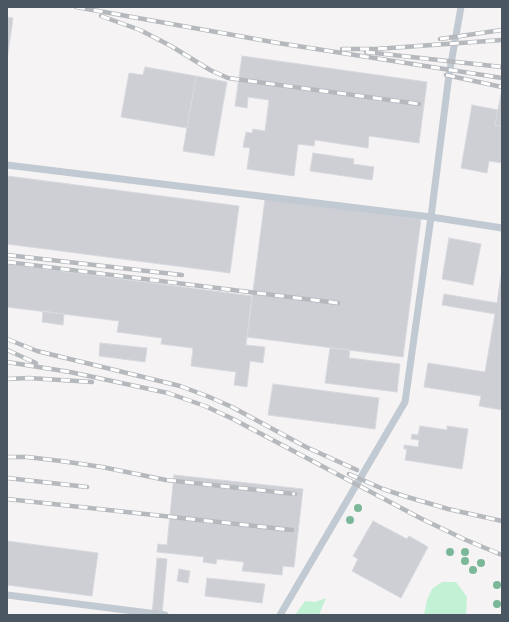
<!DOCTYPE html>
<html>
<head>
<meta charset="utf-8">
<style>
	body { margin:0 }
	#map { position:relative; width:509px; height:622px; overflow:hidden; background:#f5f3f3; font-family:"Sofia Sans Condensed",sans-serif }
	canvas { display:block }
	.frame { position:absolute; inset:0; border:8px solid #4a5661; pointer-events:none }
</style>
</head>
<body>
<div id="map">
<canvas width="509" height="622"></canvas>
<div class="frame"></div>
</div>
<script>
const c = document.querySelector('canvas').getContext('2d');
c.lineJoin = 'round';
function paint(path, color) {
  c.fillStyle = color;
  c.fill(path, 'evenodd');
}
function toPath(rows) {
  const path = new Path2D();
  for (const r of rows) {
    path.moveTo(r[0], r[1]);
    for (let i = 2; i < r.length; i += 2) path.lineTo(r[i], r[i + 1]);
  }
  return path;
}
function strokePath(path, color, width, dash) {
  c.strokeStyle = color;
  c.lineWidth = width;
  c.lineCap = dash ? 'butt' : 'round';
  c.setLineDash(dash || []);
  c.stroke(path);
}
paint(toPath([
	[442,582,456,582,467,597,466,615,424,615,427,600,432,589],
	[326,598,319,615,295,615,305,601,315,602]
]), '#c3f1d5');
const building = toPath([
	[7,17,13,18,7,60,7,17],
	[242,56,427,82,419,143,369,136,368,148,315,140,314,146,298,144,294,176,247,169,250,148,243,147,246,132,252,133,253,129,265,131,269,100,248,97,247,108,235,106,242,56],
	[145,67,196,76,187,128,121,117,129,73,143,75,145,67],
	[196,76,227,82,214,156,183,151,196,76],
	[502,89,502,126,495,125,502,89],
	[472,105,498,110,495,125,502,126,502,163,489,161,487,173,461,168,472,105],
	[313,153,354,159,353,164,374,167,372,180,310,171,313,153],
	[7,176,239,206,230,273,7,244,7,176],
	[265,199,421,219,403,357,247,337,265,199],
	[449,238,481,244,473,285,442,279,449,238],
	[7,264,252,296,246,345,265,347,263,363,250,361,247,387,234,385,236,372,191,366,193,348,161,344,162,338,117,332,119,321,7,307,7,264],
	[502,269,502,410,479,406,481,396,424,387,428,363,485,372,495,314,442,305,444,294,497,303,502,269],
	[43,311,64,314,63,325,42,322,43,311],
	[100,343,147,348,145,362,99,356,100,343],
	[330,348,350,350,349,358,400,364,397,392,325,383,330,348],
	[273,384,379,398,375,429,268,415,273,384],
	[420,426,447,430,447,426,468,429,462,469,405,460,407,449,404,449,404,445,418,447,419,440,411,439,412,434,418,435,420,426],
	[174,475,303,489,294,567,283,566,282,575,242,571,244,562,217,559,216,564,203,562,204,557,157,552,158,544,167,545,174,475],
	[373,521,407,539,409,536,428,547,401,598,352,571,358,559,353,556,373,521],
	[7,541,98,553,92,596,7,585,7,541],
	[157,558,167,559,162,615,152,615,157,558],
	[179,569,190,571,188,583,177,581,179,569],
	[207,578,265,584,262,603,205,596,207,578]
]);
paint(building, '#cdcfd5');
strokePath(building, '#d7d9de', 1);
strokePath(toPath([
	[7,165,431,217,502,228],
	[7,595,165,615],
	[280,615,405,402,431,217,449,75,461,7]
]), '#c1cad2', 7);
const rail = toPath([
	[76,7,278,43,502,78],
	[101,16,140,30,171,46,210,70,228,78,419,104],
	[440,39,502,30],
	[342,49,376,49,502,40],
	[366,52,502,67],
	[446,75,502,87],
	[7,255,182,275],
	[7,262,338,303],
	[7,339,37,351,180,386,207,396,232,407,306,447,357,470],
	[7,350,36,363],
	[7,362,70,372,168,393,205,406,233,419,422,519,466,540,502,555],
	[7,379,29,378,92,382],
	[7,457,27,457,61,461,102,467,166,480,295,494],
	[349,474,383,489,404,496,448,509,502,521],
	[7,478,87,487],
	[7,499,292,530]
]);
strokePath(rail, '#b5b8bd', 4.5);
strokePath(rail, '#fff', 3, [9]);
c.fillStyle = '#7bb799';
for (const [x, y] of [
	[358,508],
	[350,520],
	[450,552],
	[465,552],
	[465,561],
	[481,563],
	[473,570],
	[497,585],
	[497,604]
]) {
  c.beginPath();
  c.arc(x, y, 4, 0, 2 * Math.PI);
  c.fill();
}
</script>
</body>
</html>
